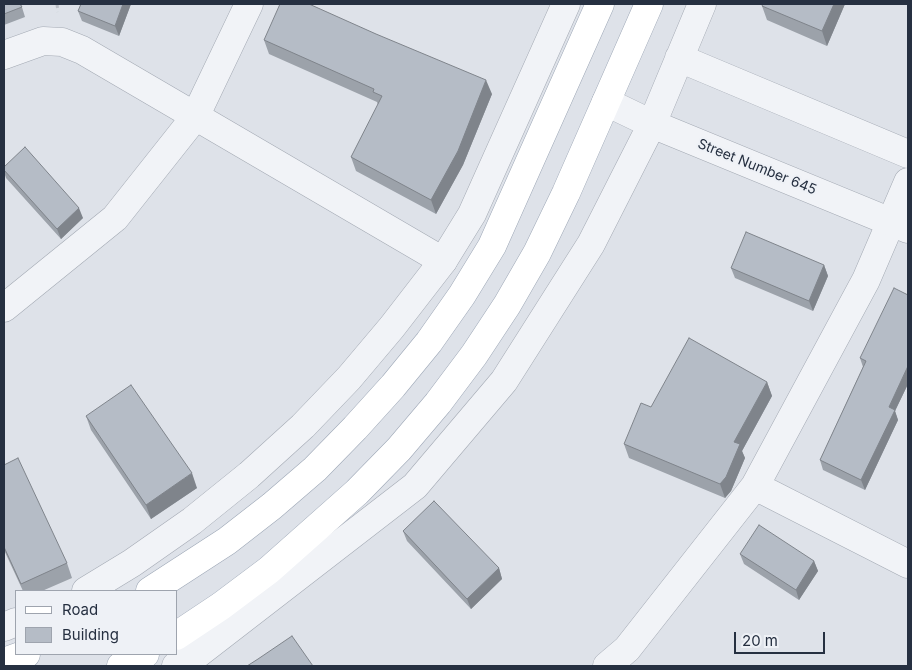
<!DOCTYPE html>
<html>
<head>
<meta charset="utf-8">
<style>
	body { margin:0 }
	#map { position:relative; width:912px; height:670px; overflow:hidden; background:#dee2e9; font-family:Inter,sans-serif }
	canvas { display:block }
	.frame { position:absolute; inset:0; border:5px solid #263041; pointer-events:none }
	.legend { position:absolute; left:15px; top:590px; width:162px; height:65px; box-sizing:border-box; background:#eef1f6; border:1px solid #9ea4ae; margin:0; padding:6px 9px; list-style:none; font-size:15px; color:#263041 }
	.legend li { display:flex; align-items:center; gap:10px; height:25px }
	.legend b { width:25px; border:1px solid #9ea4ae }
	.scale { position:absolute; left:734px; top:632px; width:91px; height:22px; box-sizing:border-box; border:2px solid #263041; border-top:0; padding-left:6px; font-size:15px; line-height:18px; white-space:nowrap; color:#263041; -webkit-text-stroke:4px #eef1f6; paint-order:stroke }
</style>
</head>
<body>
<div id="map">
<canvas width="912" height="670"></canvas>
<div class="frame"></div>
<ul class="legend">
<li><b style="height:6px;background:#fff"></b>Road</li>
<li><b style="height:14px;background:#b5bcc6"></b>Building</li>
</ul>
<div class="scale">20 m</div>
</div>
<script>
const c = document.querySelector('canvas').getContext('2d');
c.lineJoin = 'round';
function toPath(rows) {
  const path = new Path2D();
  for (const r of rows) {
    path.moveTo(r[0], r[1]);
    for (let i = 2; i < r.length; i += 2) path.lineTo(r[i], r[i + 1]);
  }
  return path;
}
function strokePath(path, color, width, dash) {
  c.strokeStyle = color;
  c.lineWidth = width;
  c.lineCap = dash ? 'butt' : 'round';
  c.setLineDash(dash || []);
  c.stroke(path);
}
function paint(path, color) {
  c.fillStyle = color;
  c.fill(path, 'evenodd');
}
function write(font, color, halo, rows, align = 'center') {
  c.font = font + ' Inter,sans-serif';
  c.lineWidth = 4;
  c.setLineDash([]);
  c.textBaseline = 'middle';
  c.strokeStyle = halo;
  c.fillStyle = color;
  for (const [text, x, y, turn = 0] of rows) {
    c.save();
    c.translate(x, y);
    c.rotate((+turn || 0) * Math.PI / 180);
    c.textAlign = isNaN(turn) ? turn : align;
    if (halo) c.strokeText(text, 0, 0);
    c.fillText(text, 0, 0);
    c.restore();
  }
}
const minor = toPath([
	[4,55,43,41,62,42,82,50,443,261],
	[4,308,115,218,195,117,249,4],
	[755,486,908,564],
	[607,666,627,649,755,486,866,280,908,182]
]);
const tertiary = toPath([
	[679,58,908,154],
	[606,102,652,124,908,229],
	[86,591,132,563,192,521,249,475,303,426,349,378,392,327,443,261,472,214,566,4],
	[4,627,16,622],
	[176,666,195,656,415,486,504,381,591,244,652,124,702,4]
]);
const primary = toPath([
	[150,591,227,541,272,506,315,469,355,428,393,386,429,342,462,295,492,246,600,4],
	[176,636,221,606,269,570,357,492,399,449,438,403,474,355,507,305,537,253,566,193,649,4],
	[4,662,26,654],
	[121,666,145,654]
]);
strokePath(minor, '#a3a9b3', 29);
strokePath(tertiary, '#a3a9b3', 29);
strokePath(primary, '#9da7b6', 29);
strokePath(toPath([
	[57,4,58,12]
]), '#bcc0c8', 3, [4, 4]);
strokePath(minor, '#f1f3f7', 28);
strokePath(tertiary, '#f1f3f7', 28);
strokePath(primary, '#fff', 28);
paint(toPath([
	[4,4,21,4,25,17,4,25],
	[81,4,131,4,119,36,82,21,78,11],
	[845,4,827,46,767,20,762,6],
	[264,40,492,94,463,165,436,214,356,171,351,157,378,105,377,102,269,54],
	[4,167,83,218,61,239,6,178,4,172],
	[824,265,828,276,813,311,735,278,731,268],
	[908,295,908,384,895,411,898,420,865,490,823,470,820,460,863,367,860,358],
	[767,382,772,396,742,451,745,458,731,491,725,498,629,458,624,444,651,407],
	[86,416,197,488,151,519,91,430],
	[4,465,67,563,72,578,42,591,23,591,4,550],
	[403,531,499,568,502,579,471,609,407,541],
	[740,554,814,561,818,571,799,600,744,564]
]), '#9ca2aa');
paint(toPath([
	[123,4,131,4,119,36,115,26],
	[834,4,845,4,827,46,822,31],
	[486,80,492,94,463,165,436,214,431,200],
	[79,208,83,218,61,239,57,229],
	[824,265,828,276,813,311,809,301],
	[908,366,908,384,895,411,898,420,865,490,861,480,889,407],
	[767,382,772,396,742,451,745,458,731,491,725,498,720,484,734,442],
	[192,473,197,488,151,519,146,505],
	[814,561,818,571,799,600,796,590],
	[499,568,502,579,471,609,467,599]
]), '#7f848b');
const building = toPath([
	[4,4,20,4,22,7,4,14,4,4],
	[81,4,123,4,115,26,78,11,81,4],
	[280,4,309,4,376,34,486,80,458,151,431,200,351,157,382,96,373,92,374,89,264,40,280,4],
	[763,4,834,4,822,31,762,6,763,4],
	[25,147,79,208,57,229,4,170,4,167,25,147],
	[746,232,824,265,809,301,731,268,746,232],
	[894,288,908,295,908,366,889,407,895,410,861,480,820,460,866,361,860,358,894,288],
	[689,338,767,382,734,442,740,444,726,477,720,484,624,444,641,403,651,407,689,338],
	[131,385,192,473,146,505,86,416,131,385],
	[18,458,67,563,21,584,4,547,4,465,18,458],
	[434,501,499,568,467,599,403,531,434,501],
	[759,525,814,561,796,590,740,554,759,525],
	[292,636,313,666,247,666,258,659,292,636]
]);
paint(building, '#b5bcc6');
strokePath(building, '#7f848b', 1);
write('14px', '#263041', '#eef1f6', [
	["Street Number 645",757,167,22]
]);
</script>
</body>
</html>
